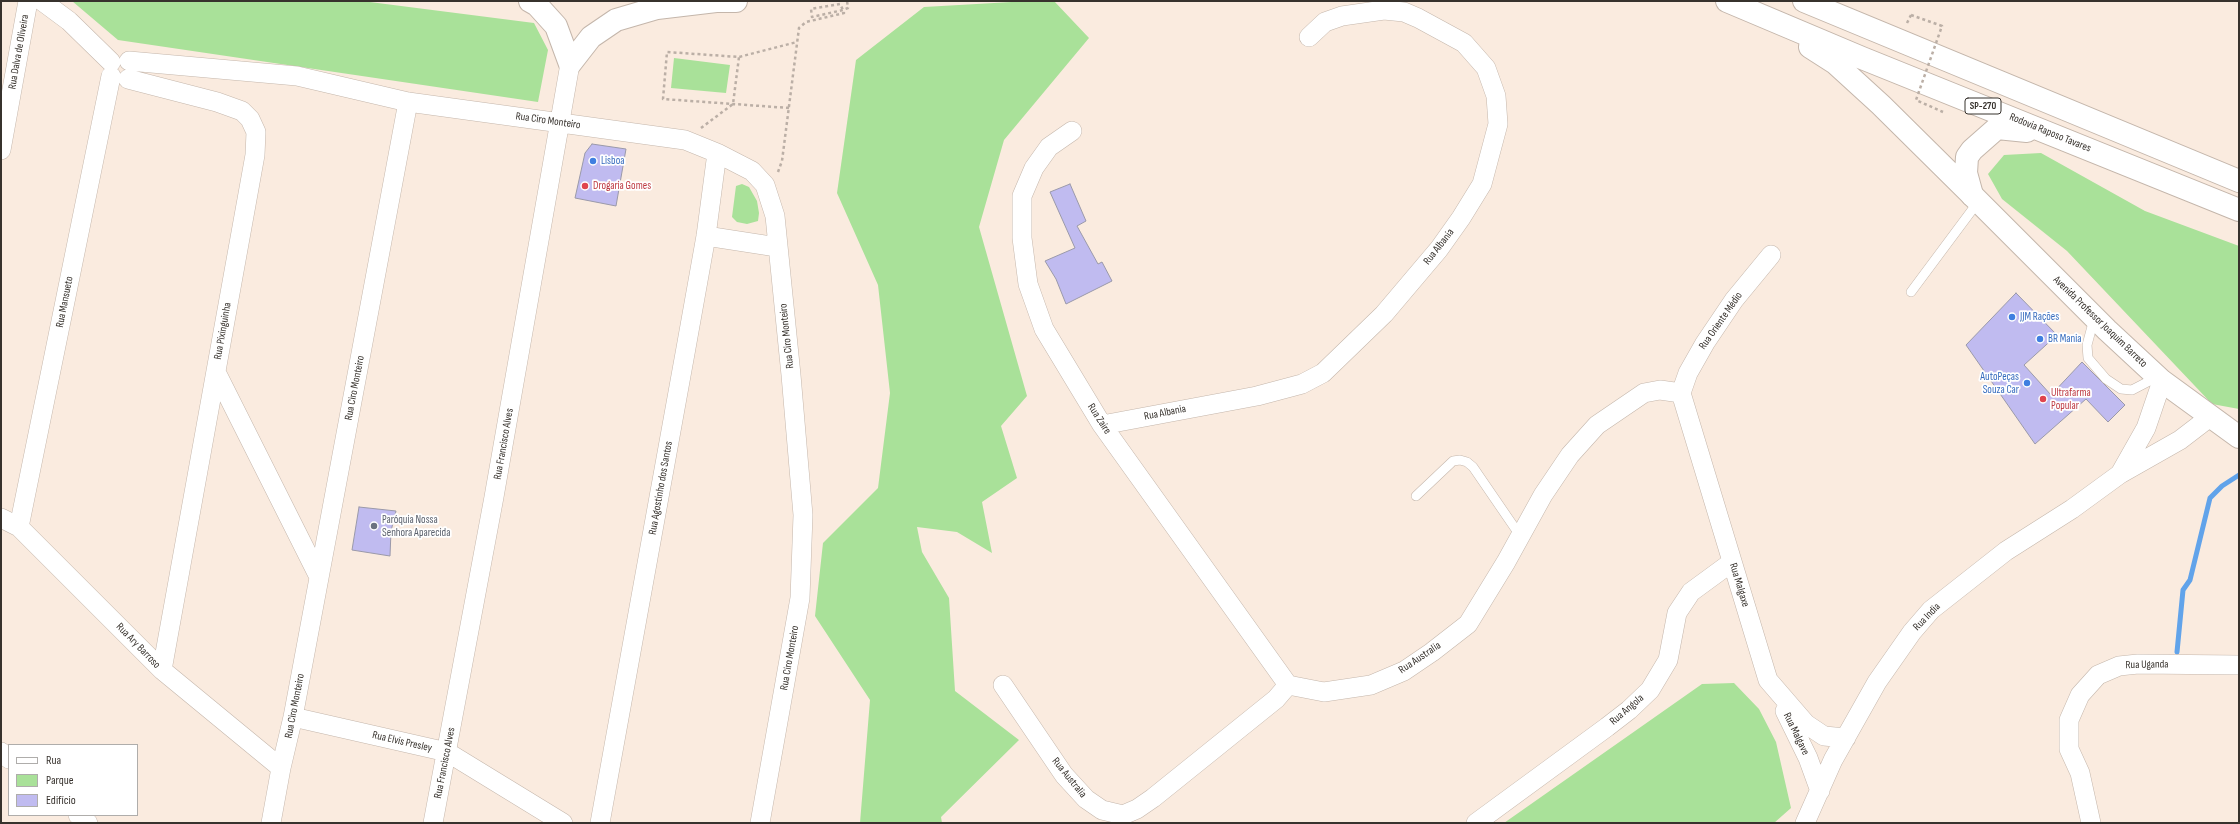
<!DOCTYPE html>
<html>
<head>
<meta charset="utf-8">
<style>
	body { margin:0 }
	#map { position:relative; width:2240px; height:824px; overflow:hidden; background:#faebdf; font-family:"Sofia Sans Condensed",sans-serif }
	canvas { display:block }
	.frame { position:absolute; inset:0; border:2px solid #37322d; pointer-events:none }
	.legend { position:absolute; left:8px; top:744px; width:130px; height:72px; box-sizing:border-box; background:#fff; border:1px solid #afadab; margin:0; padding:5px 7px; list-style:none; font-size:12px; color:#37322d }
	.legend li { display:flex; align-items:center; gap:8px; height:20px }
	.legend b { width:20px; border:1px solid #afadab }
</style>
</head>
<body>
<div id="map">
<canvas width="2240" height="824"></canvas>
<div class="frame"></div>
<ul class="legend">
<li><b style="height:5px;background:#fff"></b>Rua</li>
<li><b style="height:11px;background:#a9e199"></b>Parque</li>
<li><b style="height:11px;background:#c0bbf0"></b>Edifício</li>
</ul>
</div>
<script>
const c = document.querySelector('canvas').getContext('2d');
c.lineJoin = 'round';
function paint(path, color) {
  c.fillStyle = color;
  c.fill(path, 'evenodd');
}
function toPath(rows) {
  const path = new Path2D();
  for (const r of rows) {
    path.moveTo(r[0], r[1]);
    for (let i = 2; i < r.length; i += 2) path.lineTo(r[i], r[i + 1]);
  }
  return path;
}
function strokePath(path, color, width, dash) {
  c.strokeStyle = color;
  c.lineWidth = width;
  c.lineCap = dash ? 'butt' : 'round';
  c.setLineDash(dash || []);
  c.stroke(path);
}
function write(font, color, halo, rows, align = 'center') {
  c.font = font + ' "Sofia Sans Condensed",sans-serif';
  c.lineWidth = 3.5;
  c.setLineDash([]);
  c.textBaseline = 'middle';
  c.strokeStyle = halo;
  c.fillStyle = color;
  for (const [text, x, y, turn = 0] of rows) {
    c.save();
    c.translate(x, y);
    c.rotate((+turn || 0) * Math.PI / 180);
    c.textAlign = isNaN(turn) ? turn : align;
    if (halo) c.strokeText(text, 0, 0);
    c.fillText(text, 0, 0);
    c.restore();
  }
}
paint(toPath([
	[72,1,362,1,534,23,548,50,538,102,118,40],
	[1029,1,1054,1,1089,38,1004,140,979,227,1027,396,1001,426,1017,478,982,502,992,553,957,532,917,527,922,552,949,598,955,691,1019,740,941,817,942,823,860,823,870,700,815,616,823,543,878,488,890,393,878,285,837,193,856,60,924,7],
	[674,58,730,65,726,93,671,88],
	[2041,153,2145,211,2239,246,2239,409,2212,404,2067,251,2002,199,1988,174,2004,155],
	[742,184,749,187,757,201,759,213,758,221,747,224,737,222,732,217,736,186],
	[1734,683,1759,709,1776,742,1791,808,1774,823,1504,823,1702,684]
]), '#a9e199');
strokePath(toPath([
	[2177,652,2183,590,2190,580,2210,498,2222,486,2239,475]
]), '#61a3ea', 5);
const building = toPath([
	[592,144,626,149,616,206,575,198,585,153,592,144],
	[1070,184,1086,221,1077,226,1098,264,1102,262,1112,281,1066,304,1056,279,1045,261,1075,248,1050,192,1070,184],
	[2016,293,2057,335,2024,365,2051,395,2082,362,2125,405,2108,422,2086,399,2035,444,1966,345,2016,293],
	[359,507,396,511,391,531,390,556,352,550,359,507]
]);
paint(building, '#c0bbf0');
strokePath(building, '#9a99a9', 1);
const service = toPath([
	[1911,292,1978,202],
	[2094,319,2087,345,2088,358,2106,379,2121,389,2132,390,2157,377],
	[1416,496,1453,461,1460,460,1467,462,1473,467,1521,537]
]);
const minor = toPath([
	[42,1,69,21,111,62],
	[129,61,297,76,408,102,685,140,717,153,752,171,765,185,775,216,791,375,803,515,800,598,760,823],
	[128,79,217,102,242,111,250,119,256,132,255,155,162,670],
	[1072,131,1049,147,1034,168,1022,196,1022,238,1028,284,1044,329,1102,425,1288,685],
	[1,150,28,1],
	[706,236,777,247],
	[216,372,319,577],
	[1681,393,1768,680,1806,724,1824,736,1846,738],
	[1681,393,1688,373,1705,343,1734,300,1771,255],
	[1102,425,1257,396,1302,384,1323,373,1384,314,1439,249,1461,218,1482,184,1498,124,1496,96,1486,68,1464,43,1418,18,1404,12,1384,10,1342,16,1325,22,1309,37],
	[2120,474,2146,428,2162,381],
	[1,518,19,527,162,670,281,768],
	[19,527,111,76],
	[1003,685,1064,775,1086,799,1102,810,1123,815,1137,809,1153,798,1276,699,1288,685,1324,692,1371,685,1404,671,1432,652,1468,624,1506,562,1543,495,1570,455,1597,425,1644,393,1660,390,1681,393],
	[1785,711,1808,758,1820,791],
	[293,717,447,752,563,823],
	[1,752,9,759],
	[78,815,88,823],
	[271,823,281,768,293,717,408,102],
	[433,823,494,497,570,64],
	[600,823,686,348,706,236,717,153],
	[1476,823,1607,727,1629,710,1650,690,1668,660,1677,613,1691,592,1732,562],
	[1805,823,1833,760,1877,682,1912,632,1931,610,2006,551,2072,509,2120,474,2180,440,2210,417],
	[2091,823,2080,773,2069,749,2069,720,2080,695,2098,675,2119,666,2138,664,2239,665]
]);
const secondary = toPath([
	[1972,195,2107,330,2162,381,2239,437]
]);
const motorway = toPath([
	[530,1,537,5,556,26,570,64],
	[1727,1,1862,58,2239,210],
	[1804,1,2239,181],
	[1810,47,1835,63,1881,105,1972,195],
	[570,64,591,37,616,20,657,8,716,1,736,1],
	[1972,195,1966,173,1967,157,1972,150,1997,128,2027,131]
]);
strokePath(service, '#c4b6ab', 10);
strokePath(minor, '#c4b6ab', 20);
strokePath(secondary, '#c4b6ab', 24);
strokePath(motorway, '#c4b6ab', 24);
strokePath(toPath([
	[1907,23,1911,15],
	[789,108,663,99,667,52,739,57,797,42],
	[701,128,733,104,739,57],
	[778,172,782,161,799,28,806,22,844,13,843,10,840,4,811,9,812,17,843,10,848,8,847,1]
]), '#bbafa6', 2.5, [3, 3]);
strokePath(service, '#fff', 9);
strokePath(minor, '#fff', 19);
strokePath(secondary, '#fff', 22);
strokePath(motorway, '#fff', 22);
strokePath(toPath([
	[1911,15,1942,26,1916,100,1943,112]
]), '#bbafa6', 2.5, [3, 3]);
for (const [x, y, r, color] of [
	[593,161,4,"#3f7fe0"],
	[585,186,4,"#e0444e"],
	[2012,317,4,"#3f7fe0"],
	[2040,339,4,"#3f7fe0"],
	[2027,383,4,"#3f7fe0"],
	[2043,399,4,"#e0444e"],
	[374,526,4,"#6b7280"]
]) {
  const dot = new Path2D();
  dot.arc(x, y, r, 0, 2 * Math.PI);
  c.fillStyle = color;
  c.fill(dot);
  strokePath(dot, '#fff', 1.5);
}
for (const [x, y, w] of [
	[1983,106,36]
]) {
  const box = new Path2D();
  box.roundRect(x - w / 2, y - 8, w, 16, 3);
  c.fillStyle = '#fff';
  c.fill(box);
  strokePath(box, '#37322d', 1);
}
write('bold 10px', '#37322d', null, [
	["SP-270",1983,106]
]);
write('11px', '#37322d', '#fff', [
	["Rua Dalva de Oliveira",19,52,-80],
	["Rua Ciro Monteiro",548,121,8],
	["Rodovia Raposo Tavares",2050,133,22],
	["Rua Albania",1439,247,-52],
	["Rua Mansueto",65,302,-79],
	["Rua Oriente Médio",1721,321,-55],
	["Avenida Professor Joaquim Barreto",2100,322,44],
	["Rua Pixinguinha",223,331,-80],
	["Rua Ciro Monteiro",787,336,-96],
	["Rua Ciro Monteiro",355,388,-79],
	["Rua Albania",1165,413,-11],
	["Rua Zaire",1099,419,57],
	["Rua Francisco Alves",504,444,-80],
	["Rua Agostinho dos Santos",661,488,-80],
	["Rua Malgaxe",1739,585,73],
	["Rua India",1927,617,-46],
	["Rua Ary Barroso",138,646,46],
	["Rua Ciro Monteiro",790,658,-80],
	["Rua Australia",1420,658,-34],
	["Rua Uganda",2147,665,-1],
	["Rua Ciro Monteiro",295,706,-79],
	["Rua Angola",1627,710,-41],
	["Rua Malgave",1796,734,64],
	["Rua Elvis Presley",402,742,13],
	["Rua Francisco Alves",445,763,-79],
	["Rua Australia",1069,778,51]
]);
write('11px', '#366cbe', '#fff', [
	["Lisboa",601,161],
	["JJM Rações",2020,317],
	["BR Mania",2048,339],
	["AutoPeças",2019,377,"right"],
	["Souza Car",2019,390,"right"]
], 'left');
write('11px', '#be3a42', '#fff', [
	["Drogaria Gomes",593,186],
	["Ultrafarma",2051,393],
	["Popular",2051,406]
], 'left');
write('11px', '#5b616d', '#fff', [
	["Paróquia Nossa",382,520],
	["Senhora Aparecida",382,533]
], 'left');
</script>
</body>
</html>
